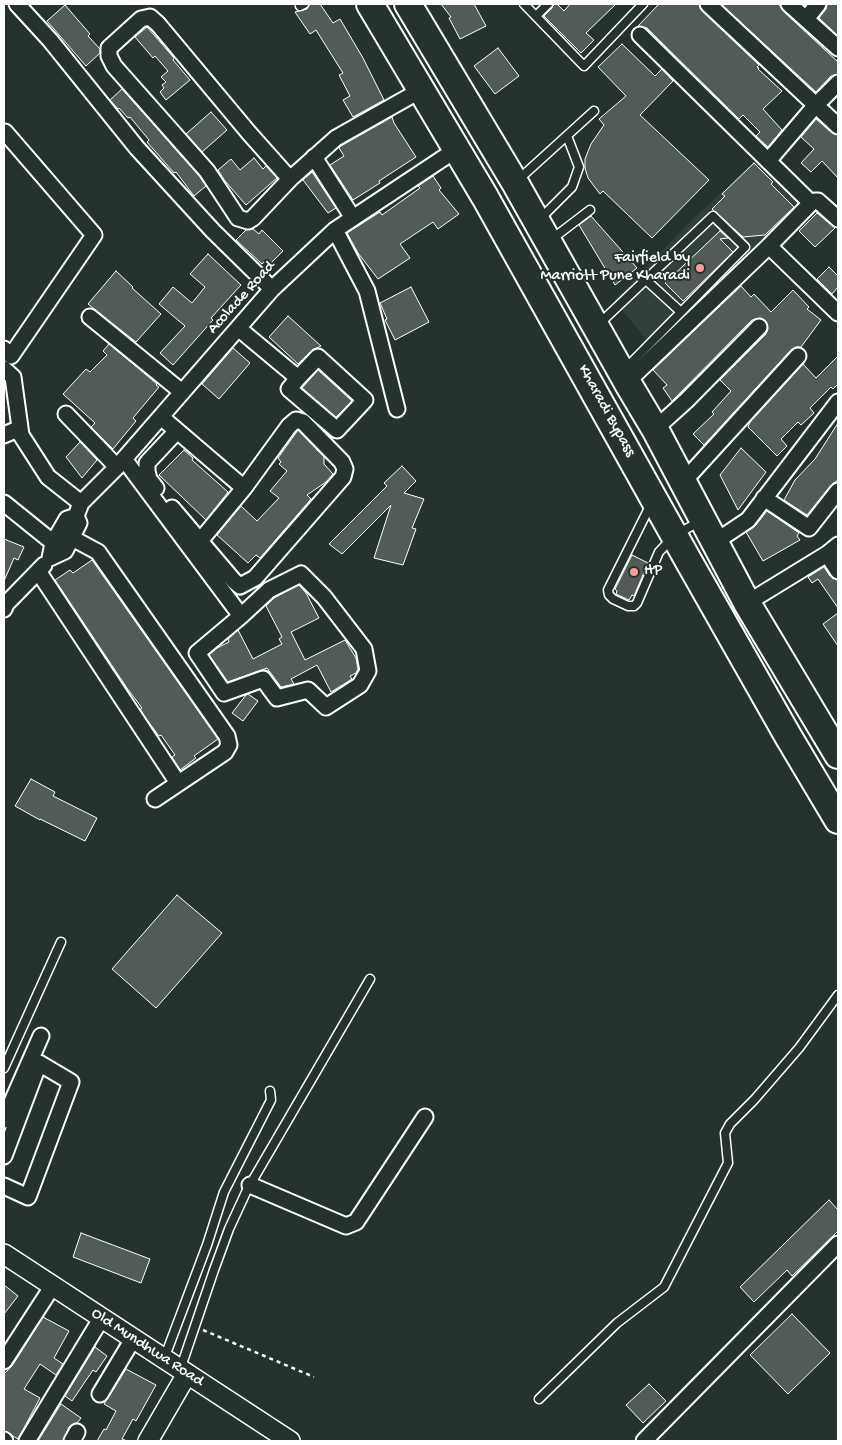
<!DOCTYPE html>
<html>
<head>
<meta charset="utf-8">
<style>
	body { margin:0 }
	#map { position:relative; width:842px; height:1445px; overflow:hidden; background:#26332d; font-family:"Gochi Hand",sans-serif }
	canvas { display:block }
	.frame { position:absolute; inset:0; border:5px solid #fff; pointer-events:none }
</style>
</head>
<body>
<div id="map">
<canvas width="842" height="1445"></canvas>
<div class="frame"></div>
</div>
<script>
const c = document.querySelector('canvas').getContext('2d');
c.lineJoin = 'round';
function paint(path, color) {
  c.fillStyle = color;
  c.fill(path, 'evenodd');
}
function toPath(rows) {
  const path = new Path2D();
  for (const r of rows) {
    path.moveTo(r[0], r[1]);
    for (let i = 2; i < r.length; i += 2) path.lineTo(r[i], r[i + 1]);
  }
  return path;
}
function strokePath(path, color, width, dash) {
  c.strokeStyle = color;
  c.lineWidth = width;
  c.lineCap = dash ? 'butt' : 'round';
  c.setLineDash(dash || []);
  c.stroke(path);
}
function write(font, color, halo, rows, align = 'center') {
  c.font = font + ' "Gochi Hand",sans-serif';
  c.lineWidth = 4;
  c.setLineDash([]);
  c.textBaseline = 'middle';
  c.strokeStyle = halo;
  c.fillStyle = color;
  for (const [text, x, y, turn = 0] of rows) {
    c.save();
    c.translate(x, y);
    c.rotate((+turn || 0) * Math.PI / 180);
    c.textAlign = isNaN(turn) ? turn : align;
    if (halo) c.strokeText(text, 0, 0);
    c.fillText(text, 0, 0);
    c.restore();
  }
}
paint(toPath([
	[758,158,802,203,654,349,614,300,693,219]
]), '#333f3a');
const building = toPath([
	[310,4,320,4,333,23,340,19,363,58,384,100,353,117,343,100,350,96,339,75,343,73,316,30,310,34,295,12,307,9,310,4],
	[441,4,474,4,486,26,460,39,449,18,451,17,441,4],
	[554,4,557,4,564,11,570,4,616,4,586,33,594,40,581,53,544,16,552,8,554,4],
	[659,4,699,4,702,11,759,65,757,67,759,68,758,69,782,91,763,109,782,130,768,147,756,136,760,132,743,115,739,119,647,28,638,26,659,4],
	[721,4,779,4,783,11,838,62,838,74,831,76,816,92,721,4],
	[827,4,838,4,838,36,819,18,826,9,827,4],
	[65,5,90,34,88,36,100,49,100,53,86,66,47,21,65,5],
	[147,27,174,58,173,60,190,80,166,100,160,92,164,88,162,85,166,82,161,77,168,71,155,56,153,58,135,37,147,27],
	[622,44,655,76,662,69,673,81,640,115,709,180,652,238,603,191,600,194,588,178,585,168,585,159,591,144,604,125,599,119,626,96,598,67,622,44],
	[498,48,519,76,495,94,474,66,498,48],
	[122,89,200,177,206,186,194,196,176,172,174,173,147,142,149,140,130,117,128,118,119,108,118,109,110,100,122,89],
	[211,112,227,130,202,152,186,134,211,112],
	[392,117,394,123,416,157,379,181,380,183,353,200,330,165,344,156,339,148,341,146,392,117],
	[816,119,832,133,838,135,838,178,822,161,811,172,801,163,814,149,801,137,816,119],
	[254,158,263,169,266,166,277,178,246,205,225,181,218,170,231,159,240,170,254,158],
	[754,163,773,182,771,184,794,207,765,235,743,237,712,209,725,196,722,194,754,163],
	[312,172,336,208,328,213,303,180,312,172],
	[433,176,441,188,439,190,459,214,438,229,433,222,400,244,410,258,378,279,358,253,347,233,380,212,382,215,420,188,418,186,433,176],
	[817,213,835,228,815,247,799,231,817,213],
	[591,216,637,268,615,285,579,225,591,216],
	[253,229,259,234,262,230,283,251,268,266,264,262,262,264,236,240,246,230,253,229],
	[720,231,728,238,720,239,733,252,683,301,665,283,720,231],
	[208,254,241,285,211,318,213,320,173,365,160,353,185,326,159,304,173,287,192,303,205,287,190,274,208,254],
	[829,267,838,276,838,287,832,294,817,279,829,267],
	[116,271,133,287,132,288,161,314,136,342,88,304,116,271],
	[741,286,751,297,754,294,771,312,793,290,809,307,807,309,821,320,801,347,796,347,791,350,704,445,693,434,714,414,712,412,731,391,720,380,766,334,768,329,766,321,761,318,752,320,672,401,663,388,667,385,653,370,741,286],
	[411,287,429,322,395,340,385,320,387,319,380,303,411,287],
	[288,316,321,346,312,350,298,364,269,337,288,316],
	[109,344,157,384,156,385,159,387,133,418,136,421,113,449,91,427,95,423,63,394,86,369,90,372,107,355,103,351,109,344],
	[233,348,250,363,219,399,202,384,233,348],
	[838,356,838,384,833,389,831,387,810,408,814,413,801,425,798,422,781,439,787,446,777,456,748,427,750,422,803,364,816,378,838,356],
	[318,370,352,401,336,417,302,388,318,370],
	[838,423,838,480,831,485,807,515,784,500,795,480,815,459,838,423],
	[298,430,324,457,324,464,333,474,326,482,307,495,311,499,260,558,256,555,248,563,217,535,241,506,257,521,279,498,270,491,287,471,279,464,281,462,278,458,298,430],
	[80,442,97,460,82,478,66,457,80,442],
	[741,448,766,472,738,510,720,475,741,448],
	[184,450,193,458,192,460,228,492,206,520,159,475,184,450],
	[402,466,416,481,404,493,424,499,412,528,416,529,403,565,374,558,391,505,342,554,329,544,387,486,384,483,402,466],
	[767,511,799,533,797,536,800,540,763,561,746,532,755,526,767,511],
	[4,539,24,547,18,560,14,558,4,581,4,539],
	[632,555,648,563,634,596,632,595,629,600,616,594,617,591,615,589,632,555],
	[92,560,218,739,194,756,196,758,180,770,172,757,175,755,161,735,159,736,147,720,140,709,142,708,127,688,55,580,70,570,73,573,92,560],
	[824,567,830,576,838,580,838,608,818,579,812,583,808,577,824,567],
	[299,585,306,593,319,618,291,632,305,660,345,640,356,658,358,669,356,673,350,676,352,679,331,692,317,665,291,679,294,684,281,687,267,668,228,682,209,655,217,648,229,642,228,639,238,630,253,659,282,644,279,639,282,637,266,606,274,598,299,585],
	[838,613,838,646,823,624,838,613],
	[248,694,258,701,243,721,232,713,246,695,248,694],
	[31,779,55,792,53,796,97,818,85,841,40,819,40,820,15,806,31,779],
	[177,895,222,933,156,1008,112,969,177,895],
	[829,1200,838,1210,838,1231,792,1276,787,1270,754,1302,740,1287,829,1200],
	[81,1233,150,1259,141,1283,73,1257,81,1233],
	[4,1285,18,1296,4,1314,4,1285],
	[792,1314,830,1353,788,1394,750,1355,792,1314],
	[43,1317,69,1331,54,1358,63,1364,56,1375,40,1364,24,1389,40,1398,18,1439,4,1431,4,1374,12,1366,43,1317],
	[95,1347,107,1356,96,1372,93,1370,72,1401,65,1396,95,1347],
	[126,1369,156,1385,136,1421,133,1419,122,1439,127,1441,97,1441,104,1429,106,1430,116,1411,104,1404,126,1369],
	[649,1384,666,1401,643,1423,626,1405,649,1384],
	[61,1404,81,1418,77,1423,73,1424,69,1427,63,1441,38,1441,61,1404]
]);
paint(building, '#515c57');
strokePath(building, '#fff', 1);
const service = toPath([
	[524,4,584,66,643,4],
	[300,6,304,4],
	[536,16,548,4],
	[518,180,594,111],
	[540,219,572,187,579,167,567,136],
	[552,239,590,210],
	[646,280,681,312],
	[599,324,713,216,745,247,625,369],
	[651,504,608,590,609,595,613,599,628,606,634,606,637,603,659,552,675,535,699,522],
	[4,1068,61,942],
	[164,1359,207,1245,224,1192,271,1100,270,1091],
	[180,1370,214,1270,229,1229,247,1190,370,979],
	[539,1399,617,1323,664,1287,728,1163,725,1133,730,1124,754,1100,799,1048,838,995]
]);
const minor = toPath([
	[17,4,50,40,137,148,213,231,272,289],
	[708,4,838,126],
	[789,4,838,48],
	[806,19,818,4],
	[640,35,811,203],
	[4,133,5,132,94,235,11,356,4,349],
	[314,157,353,218],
	[768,161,815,106,838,83],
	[290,179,249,133,158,24,150,17,141,19,109,48,109,56,114,66,207,171,238,218,248,221,253,218,290,179,336,138,421,90],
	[335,230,367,291,397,409],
	[769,246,838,313],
	[90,317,182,392],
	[238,328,298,378,289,389,337,430,365,400,318,357,298,378],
	[4,369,13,377,21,435,48,477,81,503],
	[627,382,769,246,811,203,815,201,818,201,838,219],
	[66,414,117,467],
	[161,417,244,488,200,541,234,581,240,586,255,578,343,477,345,469,342,462,303,422,296,420,289,426,244,488],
	[655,429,686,401,759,327],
	[4,435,20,428],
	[124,459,241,616,269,590,301,574,324,597,364,649,368,671,360,685,326,707,308,690,277,698,263,679,224,693,197,653,241,616],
	[683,482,798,356],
	[156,488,149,479,147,471,147,463,177,431],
	[764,498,809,528,838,491],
	[4,503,61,549],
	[172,508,200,541],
	[76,516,79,523,65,551,50,558,53,543,67,519,76,516,81,503,117,467,272,289,335,230,457,149],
	[72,538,98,552,227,736,229,745,225,752,155,799],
	[715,542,748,520,838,402],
	[827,554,838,571],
	[38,571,178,783],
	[747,603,827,554,838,545],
	[4,609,6,604,44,565],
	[4,1120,41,1036],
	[4,1156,39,1063,71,1082,28,1197,4,1186],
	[250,1185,346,1226,356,1222,425,1117],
	[4,1361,52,1287],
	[100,1394,133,1339],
	[4,1440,5,1441],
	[27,1441,101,1319],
	[72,1441,77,1432],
	[644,1441,838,1244]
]);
const tertiary = toPath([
	[4,1254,290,1441],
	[148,1441,187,1374]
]);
const trunk = toPath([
	[370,4,485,197,688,560,788,736,838,820],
	[408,4,514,181,627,382,655,429,747,603,838,755]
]);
strokePath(service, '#fff', 11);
strokePath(minor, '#fff', 19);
strokePath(tertiary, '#fff', 22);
strokePath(trunk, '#fff', 30);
strokePath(toPath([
	[203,1330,314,1377]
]), '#fff', 2.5, [4, 4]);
strokePath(service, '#26332d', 8);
strokePath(minor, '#26332d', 15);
strokePath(tertiary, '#26332d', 19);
strokePath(trunk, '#26332d', 26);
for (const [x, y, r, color] of [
	[700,268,5,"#ff9aa2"],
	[634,572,5,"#ff9aa2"]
]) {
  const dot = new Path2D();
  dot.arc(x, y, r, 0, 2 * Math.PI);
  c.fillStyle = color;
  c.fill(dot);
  strokePath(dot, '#26332d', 2);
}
write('16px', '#fff', '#26332d', [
	["Fairfield by",690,259],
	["Marriott Pune Kharadi",690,277],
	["HP",644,572,"left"]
], 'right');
write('16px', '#fff', '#26332d', [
	["Acolade Road",242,298,-48],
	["Kharadi Bypass",606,411,61],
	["Old Mundhwa Road",147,1348,33]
]);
</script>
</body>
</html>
